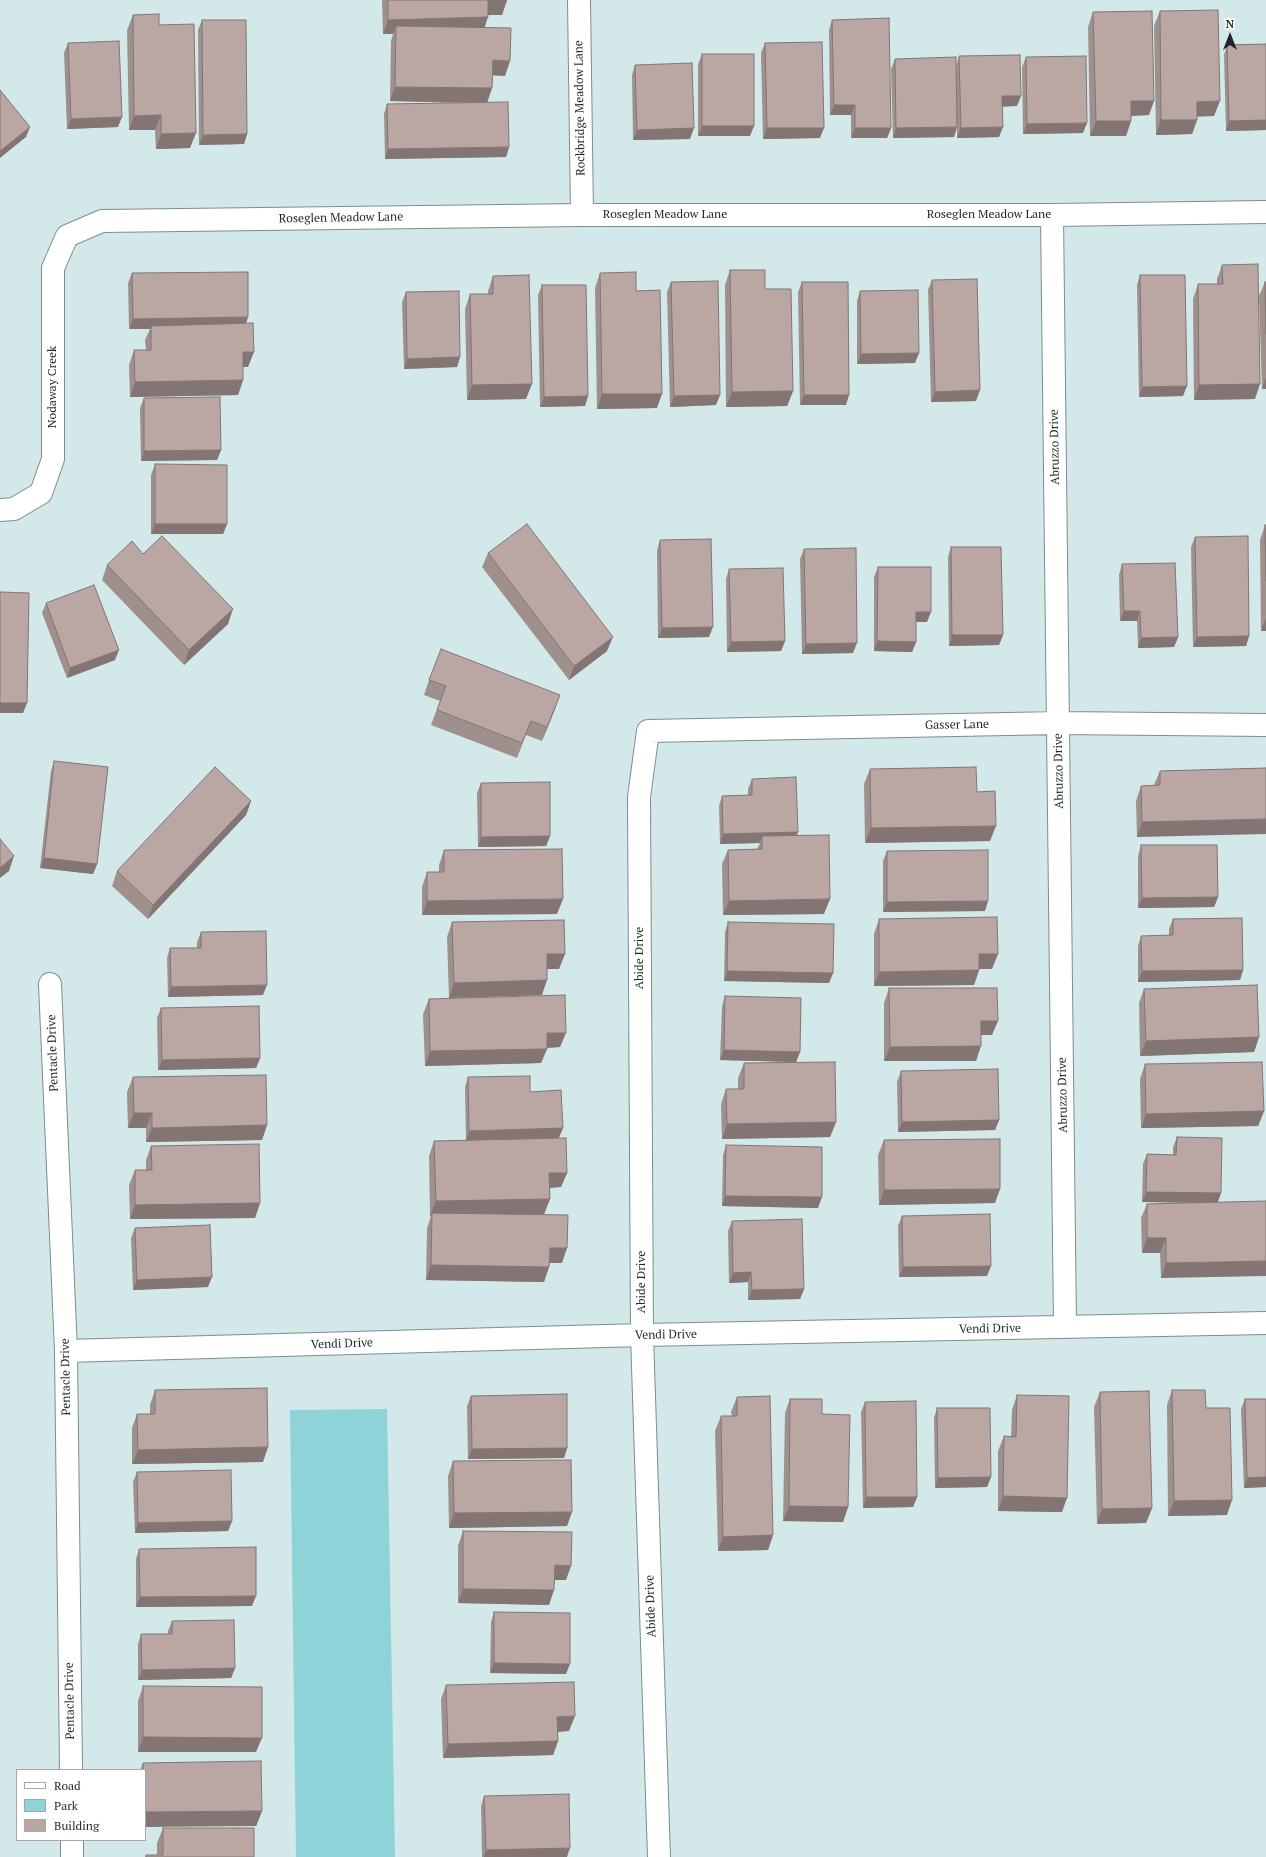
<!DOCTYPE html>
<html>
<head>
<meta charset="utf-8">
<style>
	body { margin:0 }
	#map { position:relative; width:1266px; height:1857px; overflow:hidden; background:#d3e8e9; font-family:"PT Serif",serif }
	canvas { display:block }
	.legend { position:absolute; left:16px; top:1769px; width:130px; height:72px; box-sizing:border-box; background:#fff; border:1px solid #a5a8a9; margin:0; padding:5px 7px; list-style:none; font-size:12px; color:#1e2627 }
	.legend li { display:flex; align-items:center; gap:8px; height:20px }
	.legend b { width:20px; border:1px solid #a5a8a9 }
	.north { position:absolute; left:1210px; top:16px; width:40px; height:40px; -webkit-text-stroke:3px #fff; paint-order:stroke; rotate:0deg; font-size:11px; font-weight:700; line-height:16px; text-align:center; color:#1e2627 }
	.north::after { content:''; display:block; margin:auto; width:14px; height:18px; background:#1e2627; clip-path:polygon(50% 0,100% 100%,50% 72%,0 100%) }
</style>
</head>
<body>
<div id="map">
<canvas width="1266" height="1857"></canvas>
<ul class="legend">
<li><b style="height:5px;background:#fff"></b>Road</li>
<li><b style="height:11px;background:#8ed3d7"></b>Park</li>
<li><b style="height:11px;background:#baa7a4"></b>Building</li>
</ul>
<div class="north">N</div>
</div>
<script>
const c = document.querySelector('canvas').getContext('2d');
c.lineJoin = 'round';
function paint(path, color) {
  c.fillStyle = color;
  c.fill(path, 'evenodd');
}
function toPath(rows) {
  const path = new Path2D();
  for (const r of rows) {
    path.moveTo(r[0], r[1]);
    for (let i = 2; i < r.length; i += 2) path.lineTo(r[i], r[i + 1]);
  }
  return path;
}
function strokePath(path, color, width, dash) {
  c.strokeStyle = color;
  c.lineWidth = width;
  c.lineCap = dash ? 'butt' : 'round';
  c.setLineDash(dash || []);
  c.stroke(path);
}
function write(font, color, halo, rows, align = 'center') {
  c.font = font + ' "PT Serif",serif';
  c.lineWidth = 3.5;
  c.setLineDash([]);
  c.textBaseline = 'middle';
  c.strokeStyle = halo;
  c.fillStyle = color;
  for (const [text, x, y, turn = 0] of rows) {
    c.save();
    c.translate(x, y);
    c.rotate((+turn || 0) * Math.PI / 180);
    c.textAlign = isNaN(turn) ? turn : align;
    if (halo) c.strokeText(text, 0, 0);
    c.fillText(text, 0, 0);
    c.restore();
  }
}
paint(toPath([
	[387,1409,395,1857,296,1857,290,1410]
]), '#8ed3d7');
const minor = toPath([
	[579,0,582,215],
	[1052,215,1065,1327],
	[0,510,14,509,41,493,53,459,53,268,67,236,102,221,582,215,1052,215,1266,212],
	[50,984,66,1351,71,1770],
	[66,1351,642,1335,1266,1323],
	[72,1840,72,1857],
	[659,1857,642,1335,639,797,648,731,1059,723,1266,725]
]);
strokePath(minor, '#7b8e90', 24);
strokePath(minor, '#fff', 22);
paint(toPath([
	[382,0,507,0,502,15,488,15,484,28,505,76,493,75,492,88,487,102,509,147,506,157,385,159,384,114,387,104,466,103,390,101,391,41,393,34,383,34],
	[1160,11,1214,116,1197,116,1197,120,1192,134,1156,135,1154,26],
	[1093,12,1149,115,1131,116,1131,121,1126,136,1090,136,1088,27],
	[133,15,159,25,190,148,156,149,155,130,129,130,127,30],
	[202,20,247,134,244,144,199,145,198,30],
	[832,20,891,128,887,138,851,138,851,115,830,115,829,30],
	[68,43,118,127,67,129,64,53],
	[765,43,820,138,763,139,761,53],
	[1266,44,1266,130,1226,131,1224,55,1227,45],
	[702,54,750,136,698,136,698,64],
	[959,56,1017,106,1002,106,999,137,957,138,957,127,954,137,893,138,891,69,895,59,956,66],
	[1026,57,1083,133,1023,134,1022,67],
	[635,65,690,139,633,140,632,75],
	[1222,265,1255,399,1194,400,1193,299,1198,284,1217,284,1217,279],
	[730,270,765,289,793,391,787,406,726,407,725,285],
	[132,273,246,323,248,367,243,367,243,380,238,395,130,397,129,365,134,350,146,350,145,340,150,329,129,329,128,283],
	[600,273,657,408,597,409,595,288],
	[1140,275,1183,396,1139,397,1137,285],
	[493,276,526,399,467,400,465,309,470,294,488,294,488,291],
	[932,280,976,401,931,402,928,290],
	[671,282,716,405,670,407,667,292],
	[802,282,846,405,800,405,798,292],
	[1265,282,1266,282,1266,389,1262,389,1259,296],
	[542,285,588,396,585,406,540,407,538,295],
	[860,291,915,363,857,364,857,301],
	[406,292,460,357,457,367,404,369,402,302],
	[144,398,221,450,217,460,141,461,140,408],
	[155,464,227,524,223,534,151,534,151,475],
	[1265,525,1266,525,1266,631,1261,631,1260,540],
	[1195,537,1249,636,1246,646,1193,647,1191,547],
	[660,540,709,637,658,638,657,550],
	[951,547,1003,635,999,645,949,646,948,557],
	[804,549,853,653,802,654,800,559],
	[488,553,607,651,569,680,482,567],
	[1122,564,1178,637,1174,647,1138,648,1137,621,1120,621,1119,575],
	[107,565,228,624,184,665,102,580],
	[878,567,927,622,916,622,916,642,912,652,874,651,874,577],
	[729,569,785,641,781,651,727,652,726,579],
	[46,603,115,660,67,678,42,613],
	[429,680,555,709,542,741,526,735,517,758,431,725,440,701,424,695],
	[54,761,97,864,93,874,40,868,51,771],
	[1266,768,1137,837,1136,801,1141,786,1154,785,1160,771],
	[870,769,977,792,990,841,865,843,864,784],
	[752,779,797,836,824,914,723,915,722,864,728,850,757,849,760,843,720,844,719,806,722,796,748,795,748,789],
	[481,783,550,836,546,846,478,847,477,793],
	[251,801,246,815,148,919,112,886,117,871],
	[1141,845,1218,897,1214,907,1138,908,1138,856],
	[444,850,557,914,422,915,422,887,427,872,439,872,439,865],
	[887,851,985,911,883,912,883,861],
	[879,919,992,969,979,969,979,970,974,985,874,986,874,934],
	[1173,919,1243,970,1240,980,1138,982,1138,946,1141,936,1169,935,1169,929],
	[452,922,559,969,547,969,542,995,449,998,447,937],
	[728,922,833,973,829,983,724,981,725,932],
	[201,932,263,995,168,997,167,958,170,948,197,948,197,942],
	[889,988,992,1035,981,1035,976,1061,884,1061,884,1003],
	[1144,989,1259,1037,1254,1052,1140,1056,1139,1003],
	[725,996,800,1052,796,1062,720,1060,722,1006],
	[429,999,560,1047,547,1048,541,1063,425,1066,423,1014],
	[161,1008,260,1058,256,1068,158,1070,157,1018],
	[744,1063,836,1122,830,1137,722,1139,721,1104,726,1089,738,1089,738,1078],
	[1145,1064,1264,1111,1258,1126,1141,1128,1140,1079],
	[901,1071,999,1120,995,1130,898,1132,897,1082],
	[133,1077,267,1125,262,1140,146,1142,146,1128,128,1128,127,1092],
	[468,1077,530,1092,559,1138,472,1141,567,1173,561,1187,550,1188,550,1199,544,1214,516,1214,562,1263,549,1263,549,1267,544,1282,426,1280,427,1228,431,1216,430,1216,429,1156,434,1141,466,1141,465,1087],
	[1177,1137,1221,1193,1218,1202,1161,1278,1160,1253,1142,1253,1141,1218,1147,1204,1199,1203,1142,1202,1143,1164,1147,1154,1173,1155,1173,1147],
	[884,1140,995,1203,879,1205,878,1155],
	[726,1145,818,1208,722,1206,723,1155],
	[151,1146,260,1203,255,1218,130,1219,129,1185,135,1170,146,1170,146,1160],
	[902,1216,987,1276,899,1277,898,1226],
	[732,1221,804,1289,800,1299,748,1300,748,1282,729,1283,728,1231],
	[135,1228,208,1287,133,1290,131,1238],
	[155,1390,263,1462,132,1464,132,1428,137,1414,150,1414,150,1405],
	[1172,1390,1206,1408,1227,1515,1168,1516,1167,1405],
	[1100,1392,1152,1508,1146,1523,1097,1524,1094,1407],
	[1017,1395,1062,1512,998,1511,998,1451,1004,1436,1011,1436,1012,1410],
	[471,1396,567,1448,564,1458,468,1459,467,1406],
	[737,1397,773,1535,768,1550,718,1551,715,1431,721,1416,732,1416,731,1412],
	[790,1399,822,1414,848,1507,843,1522,783,1521,785,1413],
	[1245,1399,1266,1399,1266,1487,1244,1488,1241,1409],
	[865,1402,917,1497,913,1507,863,1508,861,1412],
	[937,1408,991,1477,987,1487,935,1488,934,1418],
	[453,1461,567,1526,449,1528,448,1476],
	[137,1472,232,1521,228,1531,135,1533,133,1482],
	[463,1531,566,1580,555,1580,549,1605,458,1603,458,1546],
	[139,1549,252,1606,136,1607,136,1559],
	[494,1612,566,1674,490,1673,491,1622],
	[172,1621,235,1668,231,1678,138,1680,138,1644,141,1634,168,1634,168,1631],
	[446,1685,569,1731,558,1732,558,1741,553,1755,443,1758,441,1699],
	[143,1686,256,1752,138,1752,138,1701],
	[143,1763,262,1811,256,1826,145,1770,140,1770],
	[484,1796,567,1857,482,1857,481,1806],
	[163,1828,254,1857,145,1857,146,1855,157,1855,157,1843]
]), '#a0908d');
paint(toPath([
	[507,0,502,15,482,15,488,1],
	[488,17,483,32,396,26,393,34,383,34,388,20],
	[493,60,510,61,505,76,488,75],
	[395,87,492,88,487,103,390,101],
	[1002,96,1021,96,1017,106,998,107],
	[1131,101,1154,101,1149,115,1126,116],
	[1220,101,1214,116,1191,117,1197,102],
	[834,105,855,105,851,115,830,115],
	[161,115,155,130,129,130,134,116],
	[122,117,118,127,67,129,71,119],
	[1161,120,1197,120,1192,134,1156,135],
	[1266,120,1266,130,1226,131,1229,121],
	[1096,121,1131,121,1126,136,1090,136],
	[1087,123,1083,133,1023,134,1027,124],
	[702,126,754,126,750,136,698,136],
	[30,127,26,137,0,158,0,151],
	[957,127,954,137,893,138,896,128],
	[1003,127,999,137,957,138,961,128],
	[694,128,690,139,633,140,637,130],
	[767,128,824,128,820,138,763,139],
	[855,128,891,128,887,138,851,138],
	[196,133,190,148,156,149,161,134],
	[247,134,244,144,199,145,203,135],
	[509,147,506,157,385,159,388,149],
	[248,317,245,327,151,326,150,329,129,329,133,319],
	[243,352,254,352,248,367,237,367],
	[919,353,915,363,857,364,861,354],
	[460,357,457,367,404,369,407,359],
	[1266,377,1266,389,1262,389],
	[243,380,238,395,130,397,135,382],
	[532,384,526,399,467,400,472,385],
	[1260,384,1255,399,1194,400,1199,385],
	[1187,386,1183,396,1139,397,1142,387],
	[980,390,976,401,931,402,935,392],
	[793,391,787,406,726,407,732,392],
	[602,394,662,394,657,408,597,409],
	[720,395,716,405,670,407,674,396],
	[804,395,849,395,846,405,800,405],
	[588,396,585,406,540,407,544,397],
	[221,450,217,460,141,461,144,451],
	[155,524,227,524,223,534,151,534],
	[233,609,228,624,184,665,189,650],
	[1124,611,1140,611,1137,621,1120,621],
	[916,612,931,612,927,622,912,622],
	[1266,618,1266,631,1261,631],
	[713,627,709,637,658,638,662,628],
	[952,635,1003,635,999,645,949,646],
	[1249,636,1246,646,1193,647,1197,637],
	[613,637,607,651,569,680,574,666],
	[1178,637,1174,647,1138,648,1141,638],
	[785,641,781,651,727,652,731,642],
	[877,641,916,642,912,652,874,651],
	[857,643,853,653,802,654,806,644],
	[119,650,115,660,67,678,70,668],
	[560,695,555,709,542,741,547,727],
	[0,703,27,703,23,713,0,713],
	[251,801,246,815,148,919,153,905],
	[1266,819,1266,834,1137,837,1142,822],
	[996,826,990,841,865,843,871,828],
	[798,832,795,842,762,836,760,843,720,844,723,834],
	[550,836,546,846,478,847,481,837],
	[14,856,9,871,0,878,0,868],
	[44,858,97,864,93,874,40,868],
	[1218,897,1214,907,1138,908,1142,898],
	[563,899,557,914,422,915,427,901],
	[830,899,824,914,723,915,729,901],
	[988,901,985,911,883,912,887,902],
	[547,954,565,954,559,969,541,969],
	[979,954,998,954,992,969,974,969],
	[979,970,974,985,874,986,879,972],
	[1243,970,1240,980,1138,982,1142,971],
	[727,971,833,973,829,983,724,981],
	[547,980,542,995,449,998,454,983],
	[267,985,263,995,168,997,171,987],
	[981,1021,998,1021,992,1035,975,1035],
	[547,1033,566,1033,560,1047,541,1048],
	[1259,1037,1254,1052,1140,1056,1146,1041],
	[981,1046,976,1061,884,1061,890,1047],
	[547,1049,541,1063,425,1066,430,1051],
	[724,1050,800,1052,796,1062,720,1060],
	[260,1058,256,1068,158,1070,162,1060],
	[1264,1111,1258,1126,1141,1128,1146,1114],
	[134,1113,152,1113,146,1128,128,1128],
	[999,1120,995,1130,898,1132,902,1122],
	[836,1122,830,1137,722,1139,727,1124],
	[267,1125,262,1140,146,1142,152,1128],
	[563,1128,559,1138,466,1141,469,1131],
	[549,1173,567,1173,561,1187,544,1188],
	[1000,1189,995,1203,879,1205,884,1190],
	[1146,1192,1221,1193,1217,1203,1142,1202],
	[725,1196,822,1197,818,1208,722,1206],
	[550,1199,544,1214,432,1216,432,1213,431,1216,430,1216,436,1201],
	[260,1203,255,1218,130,1219,135,1205],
	[1147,1238,1166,1238,1160,1253,1142,1253],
	[550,1248,567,1248,562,1263,544,1263],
	[1266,1261,1266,1276,1161,1278,1166,1263],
	[431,1265,549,1267,544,1282,426,1280],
	[991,1266,987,1276,899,1277,903,1267],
	[751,1272,748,1282,729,1283,733,1273],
	[212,1277,208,1287,133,1290,137,1280],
	[804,1289,800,1299,748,1300,752,1290],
	[268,1447,263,1462,132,1464,138,1450],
	[567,1448,564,1458,468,1459,472,1449],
	[991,1477,987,1487,935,1488,938,1478],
	[1266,1477,1266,1487,1244,1488,1247,1478],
	[1003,1496,1067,1498,1062,1512,998,1511],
	[866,1497,917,1497,913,1507,863,1508],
	[1232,1500,1227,1515,1168,1516,1174,1501],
	[789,1506,848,1507,843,1522,783,1521],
	[1152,1508,1146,1523,1097,1524,1102,1509],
	[572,1512,567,1526,449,1528,454,1513],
	[232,1521,228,1531,135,1533,138,1523],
	[773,1535,768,1550,718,1551,723,1537],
	[555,1565,571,1566,566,1580,550,1580],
	[463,1589,554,1590,549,1605,458,1603],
	[256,1596,252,1606,136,1607,140,1597],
	[494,1663,570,1664,566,1674,490,1673],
	[235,1668,231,1678,138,1680,142,1670],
	[575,1716,569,1731,552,1732,557,1717],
	[143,1737,262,1738,256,1752,138,1752],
	[558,1741,553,1755,443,1758,448,1744],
	[262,1811,256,1826,145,1827,145,1812],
	[570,1848,567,1857,484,1857,486,1850]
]), '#827573');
const building = toPath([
	[388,0,507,0,488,1,488,17,388,20,388,0],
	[1218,10,1220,101,1197,102,1197,120,1161,120,1160,11,1218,10],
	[1152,11,1154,101,1131,101,1131,121,1096,121,1093,12,1152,11],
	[159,14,159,25,194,24,196,133,161,134,161,115,134,116,133,15,159,14],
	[889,18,891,128,855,128,855,105,834,105,832,20,889,18],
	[202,20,246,20,247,134,203,135,202,20],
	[396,26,511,28,510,61,493,60,492,88,395,87,396,26],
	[119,41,122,117,71,119,68,43,119,41],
	[822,42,824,128,767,128,765,43,822,42],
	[1266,44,1266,120,1229,121,1227,45,1266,44],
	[702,54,754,54,754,126,702,126,702,54],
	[1020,55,1021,96,1002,96,1003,127,961,128,959,56,1020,55],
	[1086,56,1087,123,1027,124,1026,57,1086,56],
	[956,57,957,127,896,128,895,59,956,57],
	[692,63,694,128,637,130,635,65,692,63],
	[0,90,30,127,0,151,0,90],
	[508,102,509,147,388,149,387,104,508,102],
	[1258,264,1260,384,1199,385,1198,284,1223,284,1222,265,1258,264],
	[730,270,765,270,765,289,791,289,793,391,732,392,730,270],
	[248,272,248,317,133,319,132,273,248,272],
	[636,272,636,291,660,290,662,394,602,394,600,273,636,272],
	[529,275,532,384,472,385,470,294,493,294,493,276,529,275],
	[1140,275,1185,275,1187,386,1142,387,1140,275],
	[977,279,980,390,935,392,932,280,977,279],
	[718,281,720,395,674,396,671,282,718,281],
	[802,282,848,282,849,395,804,395,802,282],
	[1265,282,1266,282,1266,334,1265,282],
	[542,285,586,285,588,396,544,397,542,285],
	[918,290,919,353,861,354,860,291,918,290],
	[459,291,460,357,407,359,406,292,459,291],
	[253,323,254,352,243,352,243,380,135,382,134,350,151,350,151,326,253,323],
	[220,397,221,450,144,451,144,398,220,397],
	[155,464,227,465,227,524,155,524,155,464],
	[527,524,613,637,574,666,488,553,527,524],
	[1265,525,1266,525,1266,581,1265,525],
	[162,536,233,609,189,650,107,565,132,541,143,554,162,536],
	[1248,536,1249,636,1197,637,1195,537,1248,536],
	[711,539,713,627,662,628,660,540,711,539],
	[951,547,1001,547,1003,635,952,635,951,547],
	[856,548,857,643,806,644,804,549,856,548],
	[1175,563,1178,637,1141,638,1140,611,1124,611,1122,564,1175,563],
	[878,567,931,567,931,612,916,612,916,642,877,641,878,567],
	[783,568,785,641,731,642,729,569,783,568],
	[94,585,119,650,70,668,46,603,94,585],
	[0,592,29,593,27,703,0,703,0,592],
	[441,649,560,695,547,727,531,721,522,743,437,710,446,686,429,680,441,649],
	[54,761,108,767,97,864,44,858,54,761],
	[215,767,251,801,153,905,117,871,215,767],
	[976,767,977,792,995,791,996,826,871,828,870,769,976,767],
	[1266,768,1266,819,1142,822,1141,786,1160,785,1160,771,1266,768],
	[796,777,798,832,723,834,722,796,752,795,752,779,796,777],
	[550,782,550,836,481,837,481,783,550,782],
	[829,835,830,899,729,901,728,850,762,849,762,836,829,835],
	[0,839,14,856,0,868,0,839],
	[1141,845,1217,845,1218,897,1142,898,1141,845],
	[562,849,563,899,427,901,427,872,444,872,444,850,562,849],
	[988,850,988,901,887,902,887,851,988,850],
	[997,917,998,954,979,954,979,970,879,972,879,919,997,917],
	[1242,918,1243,970,1142,971,1141,936,1173,935,1173,919,1242,918],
	[564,920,565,954,547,954,547,980,454,983,452,922,564,920],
	[728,922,834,924,833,973,727,971,728,922],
	[266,931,267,985,171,987,170,948,201,948,201,932,266,931],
	[1257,985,1259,1037,1146,1041,1144,989,1257,985],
	[889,988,997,988,998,1021,981,1021,981,1046,890,1047,889,988],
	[565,995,566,1033,547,1033,547,1049,430,1051,429,999,565,995],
	[725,996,801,998,800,1052,724,1050,725,996],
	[259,1006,260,1058,162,1060,161,1008,259,1006],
	[835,1062,836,1122,727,1124,726,1089,744,1089,744,1063,835,1062],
	[1262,1062,1264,1111,1146,1114,1145,1064,1262,1062],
	[998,1069,999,1120,902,1122,901,1071,998,1069],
	[266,1075,267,1125,152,1128,152,1113,134,1113,133,1077,266,1075],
	[530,1076,530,1092,561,1090,563,1128,469,1131,468,1077,530,1076],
	[1177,1137,1222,1138,1221,1193,1146,1192,1147,1154,1176,1155,1177,1137],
	[566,1138,567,1173,549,1173,550,1199,436,1201,434,1141,566,1138],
	[1000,1139,1000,1189,884,1190,884,1140,1000,1139],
	[259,1144,260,1203,135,1205,135,1170,152,1170,151,1146,259,1144],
	[726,1145,822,1147,822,1197,725,1196,726,1145],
	[1266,1201,1266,1261,1166,1263,1166,1238,1147,1238,1147,1204,1266,1201],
	[432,1213,568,1215,567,1248,550,1248,549,1267,431,1265,432,1213],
	[990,1214,991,1266,903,1267,902,1216,990,1214],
	[802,1219,804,1289,752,1290,751,1272,733,1273,732,1221,802,1219],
	[210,1225,212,1277,137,1280,135,1228,210,1225],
	[267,1388,268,1447,138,1450,137,1414,155,1414,155,1390,267,1388],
	[1172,1390,1205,1390,1206,1408,1230,1408,1232,1500,1174,1501,1172,1390],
	[1149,1391,1152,1508,1102,1509,1100,1392,1149,1391],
	[567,1394,567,1448,472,1449,471,1396,567,1394],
	[1017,1395,1069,1396,1067,1498,1003,1496,1004,1436,1016,1437,1017,1395],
	[770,1396,773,1535,723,1537,721,1416,737,1416,737,1397,770,1396],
	[790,1399,822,1399,822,1414,850,1415,848,1507,789,1506,790,1399],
	[1245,1399,1266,1399,1266,1477,1247,1478,1245,1399],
	[916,1401,917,1497,866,1497,865,1402,916,1401],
	[937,1408,990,1408,991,1477,938,1478,937,1408],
	[571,1460,572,1512,454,1513,453,1461,571,1460],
	[231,1470,232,1521,138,1523,137,1472,231,1470],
	[463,1531,572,1532,571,1566,555,1565,554,1590,463,1589,463,1531],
	[256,1547,256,1596,140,1597,139,1549,256,1547],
	[494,1612,570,1613,570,1664,494,1663,494,1612],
	[234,1620,235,1668,142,1670,141,1634,172,1634,172,1621,234,1620],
	[574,1682,575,1716,557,1717,558,1741,448,1744,446,1685,574,1682],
	[143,1686,262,1687,262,1738,143,1737,143,1686],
	[261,1761,262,1811,145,1812,145,1770,143,1770,143,1763,261,1761],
	[569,1794,570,1848,486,1850,484,1796,569,1794],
	[163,1828,254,1828,254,1857,146,1857,146,1855,163,1855,163,1828]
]);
paint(building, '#baa7a4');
strokePath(building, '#827573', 1);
write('12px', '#1e2627', '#fff', [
	["Rockbridge Meadow Lane",580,108,-91],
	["Roseglen Meadow Lane",665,215],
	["Roseglen Meadow Lane",989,215],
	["Roseglen Meadow Lane",341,218,-1],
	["Nodaway Creek",53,387,-90],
	["Abruzzo Drive",1055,447,-91],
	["Gasser Lane",957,725,-1],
	["Abruzzo Drive",1059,771,-91],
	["Abide Drive",640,958,-90],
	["Pentacle Drive",53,1053,-92],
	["Abruzzo Drive",1063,1095,-91],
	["Abide Drive",642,1282,-90],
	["Vendi Drive",990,1329,-1],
	["Vendi Drive",666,1335,-1],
	["Vendi Drive",342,1344,-2],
	["Pentacle Drive",66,1377,-91],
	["Abide Drive",651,1606,-92],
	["Pentacle Drive",70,1701,-91]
]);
</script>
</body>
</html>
